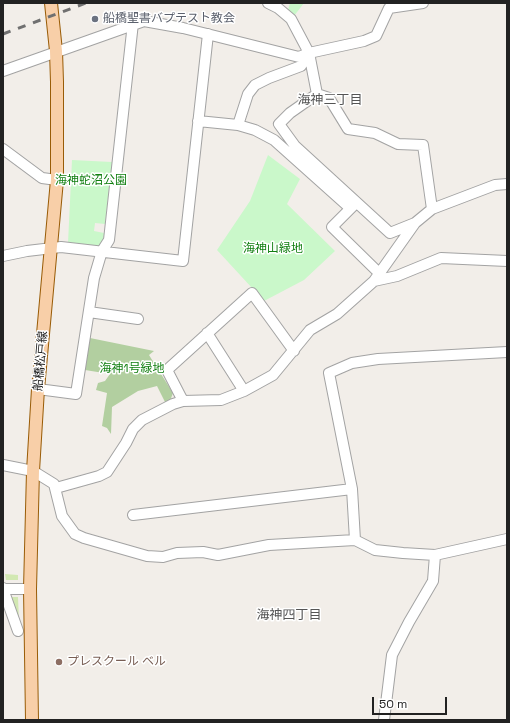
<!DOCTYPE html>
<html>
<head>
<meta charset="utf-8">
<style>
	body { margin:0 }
	#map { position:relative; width:510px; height:723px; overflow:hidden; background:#f2eee9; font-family:"Space Grotesk",sans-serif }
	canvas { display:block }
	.frame { position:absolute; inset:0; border:4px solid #222; pointer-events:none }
	.scale { position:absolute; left:372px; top:697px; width:75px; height:18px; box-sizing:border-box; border:2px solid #222; border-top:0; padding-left:5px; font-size:12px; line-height:14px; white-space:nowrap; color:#222; -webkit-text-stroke:3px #fff; paint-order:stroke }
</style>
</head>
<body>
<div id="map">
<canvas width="510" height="723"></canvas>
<div class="frame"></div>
<div class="scale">50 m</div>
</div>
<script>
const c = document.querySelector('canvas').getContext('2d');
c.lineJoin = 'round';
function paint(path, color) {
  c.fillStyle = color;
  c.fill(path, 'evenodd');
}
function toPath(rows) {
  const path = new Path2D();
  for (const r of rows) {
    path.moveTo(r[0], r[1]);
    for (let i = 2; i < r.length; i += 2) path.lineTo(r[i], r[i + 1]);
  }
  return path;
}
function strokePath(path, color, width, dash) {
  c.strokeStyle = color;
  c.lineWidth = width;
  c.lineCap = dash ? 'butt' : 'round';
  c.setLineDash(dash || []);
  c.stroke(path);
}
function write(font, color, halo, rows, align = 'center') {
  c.font = font + ' "Space Grotesk","Noto Sans JP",sans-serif';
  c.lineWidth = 3;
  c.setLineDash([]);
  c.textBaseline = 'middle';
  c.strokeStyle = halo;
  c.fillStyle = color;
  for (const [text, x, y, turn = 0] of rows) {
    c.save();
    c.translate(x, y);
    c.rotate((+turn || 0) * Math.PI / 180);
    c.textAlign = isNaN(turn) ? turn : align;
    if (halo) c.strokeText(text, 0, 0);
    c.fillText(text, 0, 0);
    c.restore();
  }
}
paint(toPath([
	[5,574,18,575,18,580,6,580],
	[9,597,18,597,19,621]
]), '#d2e8b2');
paint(toPath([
	[90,338,154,351,149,355,173,393,170,401,166,404,157,386,138,391,112,407,111,434,107,428,102,426,107,393,96,390,98,383,105,381,110,374,85,370]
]), '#b2cfa0');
paint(toPath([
	[290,3,304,3,294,16,288,10],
	[268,155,300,179,287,204,335,251,304,280,264,301,217,250,250,201],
	[72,160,112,162,105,224,95,223,94,231,104,233,103,242,99,246,68,243]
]), '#caf8ca');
const minor = toPath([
	[268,3,278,8,291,19,309,53,317,94,329,98,348,129,375,133,398,144,423,145,432,209],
	[3,71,144,21,183,28,299,57,309,53,364,41,376,36,389,8,423,3],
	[317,94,290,113,279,124,295,146,390,233,415,223,432,209,495,185,507,184],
	[198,121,238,125,255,130,274,140,350,208],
	[238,125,248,94,255,85,269,78,301,66,309,53],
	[3,149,42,178,57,180],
	[355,204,332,227,380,274],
	[3,256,27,251,61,247,183,261,208,34],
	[374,281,397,276,441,258,507,261],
	[89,312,138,319],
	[207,333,244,391],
	[38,389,76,394,94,278,102,251,109,240,133,23],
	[183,401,167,370,252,293,294,351],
	[3,465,33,471,54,484,62,516,75,534,84,538,147,556,163,557,177,553,203,552,218,555,269,545,355,540,375,550,403,553,435,555,507,539],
	[56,488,99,476,107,472,126,443,133,429,142,420,173,404,183,401,221,400,244,391,273,375,310,330,337,314,374,281,415,223],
	[133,515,352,489],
	[355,540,352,489,329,373,352,363,378,359,507,352],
	[3,588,3,589,30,589],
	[3,589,18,631],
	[384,720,392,655,409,622,433,581,435,555]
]);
const major = toPath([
	[32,720,30,589,33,471,38,389,57,180,57,82,56,51,51,3]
]);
strokePath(minor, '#a3a3a3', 12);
strokePath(major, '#995c07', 14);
strokePath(minor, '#fff', 10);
strokePath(major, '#f8cfa8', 12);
strokePath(toPath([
	[3,34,86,3]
]), '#707070', 3, [8, 8]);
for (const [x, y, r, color] of [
	[95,19,4,"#6b7280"],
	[59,662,4,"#8d6e63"]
]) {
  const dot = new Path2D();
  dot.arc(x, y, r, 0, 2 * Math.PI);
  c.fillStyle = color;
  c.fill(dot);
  strokePath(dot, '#fff', 1.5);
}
write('12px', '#5b616d', '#fff', [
	["船橋聖書バプテスト教会",103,19]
], 'left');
write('12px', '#117f11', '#fff', [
	["海神蛇沼公園",91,181],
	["海神山緑地",273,249],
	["海神1号緑地",132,369]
]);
write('12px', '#222', '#fff', [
	["船橋松戸線",41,361,-85]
]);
write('12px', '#785e54', '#fff', [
	["プレスクール ベル",67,662]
], 'left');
write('13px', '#555', '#fff', [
	["海神三丁目",330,100],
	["海神四丁目",289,615]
]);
</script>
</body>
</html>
